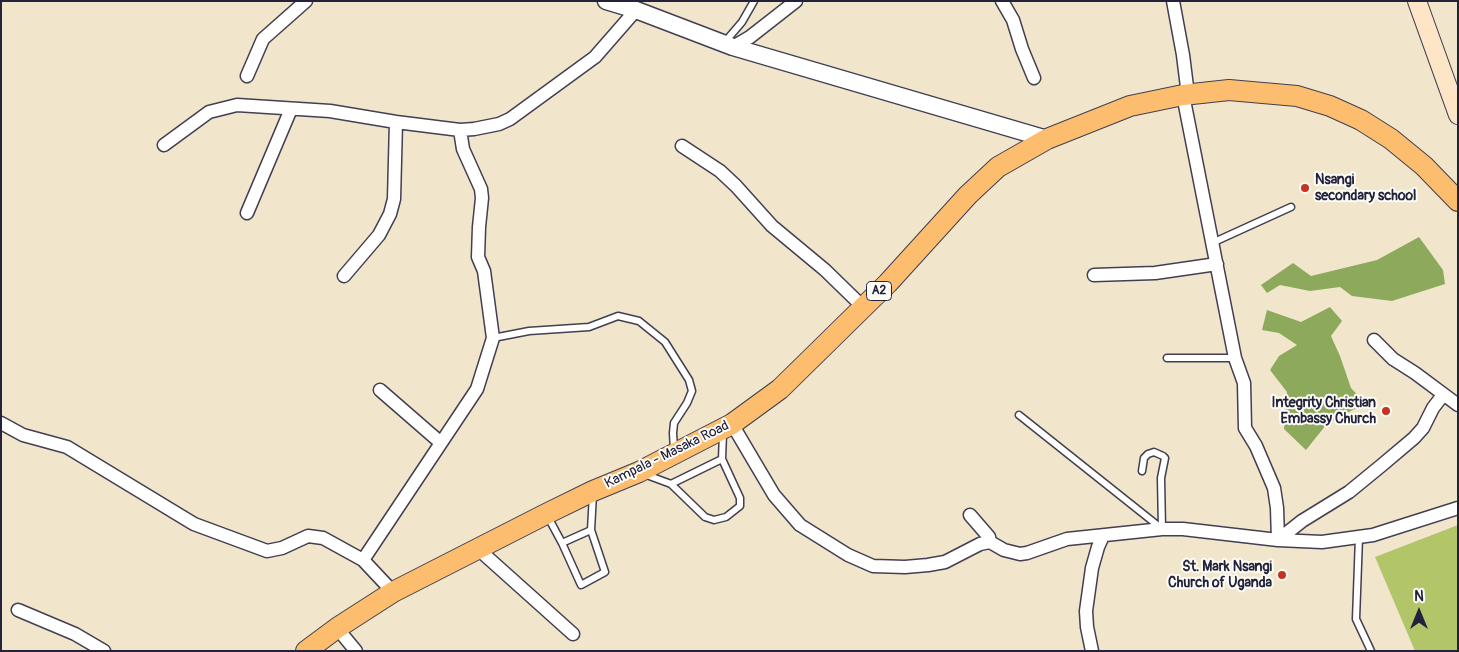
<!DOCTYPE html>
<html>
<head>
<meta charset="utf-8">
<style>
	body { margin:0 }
	#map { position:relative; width:1459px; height:652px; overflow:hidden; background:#f1e6cb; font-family:Pangolin,sans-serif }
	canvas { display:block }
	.frame { position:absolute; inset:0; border:2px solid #22223b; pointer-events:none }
	.north { position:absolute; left:1394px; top:587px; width:50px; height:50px; -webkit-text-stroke:4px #fdfcf7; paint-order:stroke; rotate:0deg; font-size:14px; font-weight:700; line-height:20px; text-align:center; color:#22223b }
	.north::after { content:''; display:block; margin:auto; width:18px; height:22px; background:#22223b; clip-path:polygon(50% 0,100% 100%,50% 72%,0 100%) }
</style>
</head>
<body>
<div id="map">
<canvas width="1459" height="652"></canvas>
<div class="frame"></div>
<div class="north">N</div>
</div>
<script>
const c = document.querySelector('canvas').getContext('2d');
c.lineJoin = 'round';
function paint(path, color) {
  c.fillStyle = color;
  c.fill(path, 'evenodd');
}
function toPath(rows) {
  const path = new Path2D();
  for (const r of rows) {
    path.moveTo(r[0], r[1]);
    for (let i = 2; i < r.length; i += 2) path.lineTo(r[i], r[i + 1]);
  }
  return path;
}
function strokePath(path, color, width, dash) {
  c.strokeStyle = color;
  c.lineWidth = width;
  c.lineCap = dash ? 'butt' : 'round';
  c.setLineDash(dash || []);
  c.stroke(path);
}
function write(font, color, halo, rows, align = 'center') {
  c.font = font + ' Pangolin,sans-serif';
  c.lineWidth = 4;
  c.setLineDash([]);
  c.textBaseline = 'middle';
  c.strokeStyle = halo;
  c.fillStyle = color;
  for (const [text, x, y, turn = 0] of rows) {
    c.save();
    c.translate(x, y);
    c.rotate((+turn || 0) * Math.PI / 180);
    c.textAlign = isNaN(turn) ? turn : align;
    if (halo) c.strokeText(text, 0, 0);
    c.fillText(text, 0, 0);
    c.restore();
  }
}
paint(toPath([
	[1458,525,1458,651,1415,651,1375,557]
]), '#b2c568');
paint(toPath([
	[1419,237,1443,270,1445,284,1392,301,1352,296,1340,287,1310,291,1280,285,1267,293,1261,285,1293,263,1311,276,1377,260],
	[1330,307,1342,321,1331,336,1340,356,1351,388,1365,403,1326,425,1306,450,1284,429,1287,392,1270,370,1279,356,1297,345,1279,333,1262,330,1267,310,1301,322]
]), '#8daa5c');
const service = toPath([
	[724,43,742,22,754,1],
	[1212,243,1291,207],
	[493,338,529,331,589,327,618,316,639,321,665,342,689,380,692,391,687,403,674,423,673,433,674,450],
	[1167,358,1235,358],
	[1019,415,1161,528],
	[1142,471,1144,458,1148,454,1154,452,1163,456,1165,458,1161,478,1162,529],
	[644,474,671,484,705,517,714,520,726,517,740,506,740,498,722,459,723,433],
	[671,484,722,459],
	[548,517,562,543,581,585,605,572,591,530,593,494],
	[1359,537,1356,619,1371,651],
	[562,543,591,530]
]);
const minor = toPath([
	[1002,1,1013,20,1022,49,1034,78],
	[1173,1,1183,55,1188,95],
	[733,47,750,37,796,1],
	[247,76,263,39,306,1],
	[1183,95,1235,358,1244,383,1245,428,1256,446,1274,488,1277,508,1278,540],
	[164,145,209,112,237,105,330,111,396,122,460,130,474,129,499,124,510,119,595,57,636,10],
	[682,146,720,171,736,186,772,226,825,270,863,307],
	[247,213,291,109],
	[1094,275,1155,273,1217,264],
	[344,276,379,235,390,214,394,199,396,122],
	[1374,340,1393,359,1415,373,1458,405],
	[380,390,441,443],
	[1,423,23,435,67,447,194,524,267,551,282,548,308,536,323,538,363,560,393,592],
	[732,424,774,495,800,525,848,555,873,566,905,567,928,565,945,562,980,544,990,542,1004,550,1020,554,1027,553,1067,539,1162,529,1183,529,1278,540,1322,542,1373,535,1458,508],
	[970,515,989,537,990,542],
	[1278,540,1302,521,1349,492,1382,465,1414,438,1423,428,1433,408,1443,395],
	[477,548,573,634],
	[363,560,477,389,493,338,484,271,478,257,479,227,482,198,481,189,463,149,460,130],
	[18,610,75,634,104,651],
	[337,628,356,651],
	[1092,651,1087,627,1086,611,1092,568,1098,547,1103,536]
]);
const tertiary = toPath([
	[606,1,636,10,733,47,1047,139]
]);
const secondary = toPath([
	[1417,1,1458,115]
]);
const primary = toPath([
	[306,651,337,628,393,592,546,514,593,491,639,472,732,424,780,389,888,283,968,195,998,167,1047,139,1130,106,1183,95,1229,90,1297,96,1330,106,1361,120,1391,139,1424,166,1458,201]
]);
strokePath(service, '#413f51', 9);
strokePath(minor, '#413f51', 15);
strokePath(tertiary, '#413f51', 19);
strokePath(secondary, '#413f51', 20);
strokePath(primary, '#413f51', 22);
strokePath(service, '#fff', 6);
strokePath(minor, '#fff', 12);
strokePath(tertiary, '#fff', 16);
strokePath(secondary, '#fee5c5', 18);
strokePath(primary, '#fcbd6f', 20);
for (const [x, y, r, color] of [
	[1305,188,5,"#c8321e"],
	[1386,411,5,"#c8321e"],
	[1282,575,5,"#c8321e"]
]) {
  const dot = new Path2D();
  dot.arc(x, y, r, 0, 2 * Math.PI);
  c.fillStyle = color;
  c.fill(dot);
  strokePath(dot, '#fdfcf7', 2);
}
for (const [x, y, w] of [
	[879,291,25]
]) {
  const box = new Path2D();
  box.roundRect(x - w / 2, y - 9.5, w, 19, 4);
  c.fillStyle = '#fdfcf7';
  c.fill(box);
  strokePath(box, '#22223b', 1);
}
write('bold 12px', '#22223b', null, [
	["A2",879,291]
]);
write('bold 14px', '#22223b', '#fdfcf7', [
	["Nsangi",1315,180,"left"],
	["secondary school",1315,196,"left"],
	["Integrity Christian",1376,403],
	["Embassy Church",1376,419],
	["St. Mark Nsangi",1272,567],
	["Church of Uganda",1272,583]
], 'right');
write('14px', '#22223b', '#fdfcf7', [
	["Kampala - Masaka Road",667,455,-26]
]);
</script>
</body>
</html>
